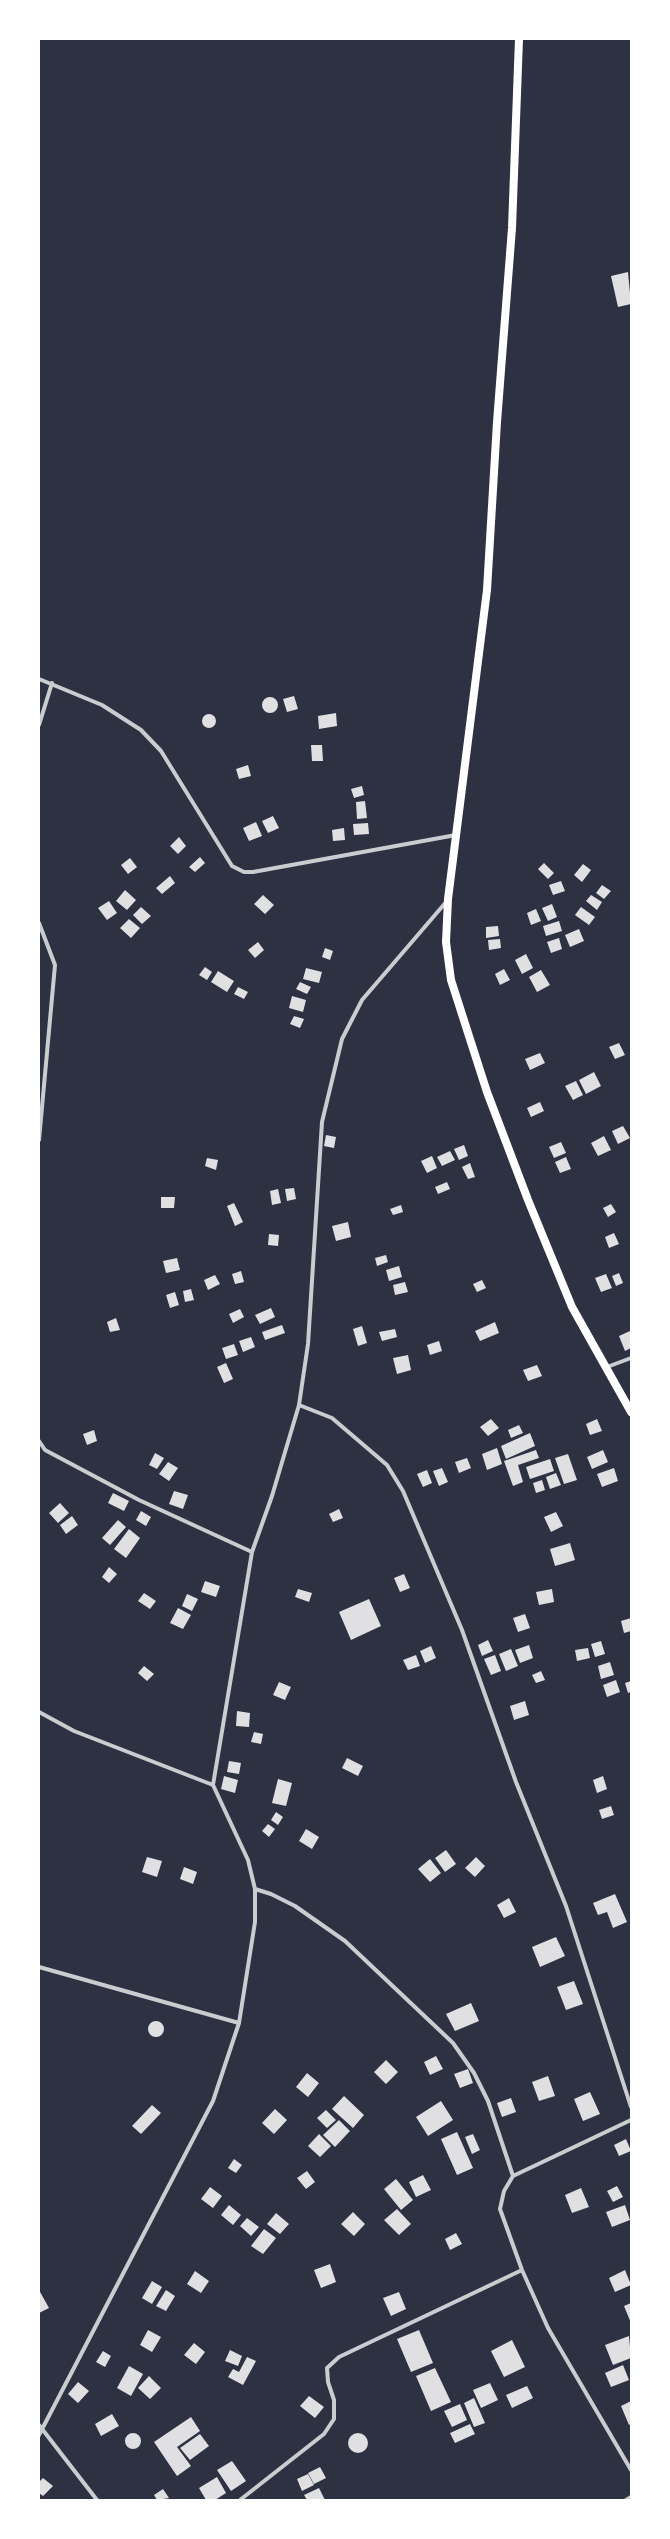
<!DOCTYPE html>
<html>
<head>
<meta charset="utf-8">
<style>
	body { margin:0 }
	#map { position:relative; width:670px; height:2539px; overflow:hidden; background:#2d3142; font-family:"Exo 2",sans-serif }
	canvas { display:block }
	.frame { position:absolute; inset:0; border:40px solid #fff; pointer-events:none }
</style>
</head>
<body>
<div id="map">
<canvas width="670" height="2539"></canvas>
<div class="frame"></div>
</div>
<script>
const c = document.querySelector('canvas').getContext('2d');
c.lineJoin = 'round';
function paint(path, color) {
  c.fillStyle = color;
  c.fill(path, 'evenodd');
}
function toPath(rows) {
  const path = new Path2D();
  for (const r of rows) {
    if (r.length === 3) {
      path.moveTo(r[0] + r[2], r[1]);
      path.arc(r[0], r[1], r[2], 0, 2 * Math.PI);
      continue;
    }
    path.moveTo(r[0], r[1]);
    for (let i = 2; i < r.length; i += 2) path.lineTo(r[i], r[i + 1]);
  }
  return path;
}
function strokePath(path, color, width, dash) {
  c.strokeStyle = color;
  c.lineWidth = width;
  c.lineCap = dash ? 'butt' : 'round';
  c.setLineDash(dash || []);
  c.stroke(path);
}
paint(toPath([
	[628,272,631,304,618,307,611,276],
	[294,696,298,709,287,712,283,699],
	[270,705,8],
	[336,713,337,726,319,729,318,716],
	[209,721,7],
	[311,745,322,745,323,761,312,761],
	[248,765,251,776,239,779,236,769],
	[362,786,364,795,354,798,351,789],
	[365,801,367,818,357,819,356,802],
	[273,816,279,828,268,833,262,821],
	[256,822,262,836,249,841,243,828],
	[368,823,369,834,354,835,353,824],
	[344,828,345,840,333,841,332,830],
	[179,837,186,846,178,854,170,846],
	[200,857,205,863,195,872,189,867],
	[130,858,137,867,128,874,121,865],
	[544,863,554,873,548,879,538,869],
	[583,864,591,870,582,882,574,875],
	[170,876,175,883,162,894,156,888],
	[561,881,565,891,553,895,549,885],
	[602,885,611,891,604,899,596,893],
	[125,890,136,900,127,910,116,901],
	[263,895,274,905,265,914,254,904],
	[591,895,602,902,597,910,586,901],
	[109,901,117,913,107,920,98,908],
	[552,904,557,917,548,921,542,908],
	[141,907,151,916,142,924,133,915],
	[581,907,595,917,589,925,575,915],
	[536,909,541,921,531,925,527,913],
	[129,919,140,928,131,938,120,928],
	[559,921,562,931,546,936,543,926],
	[498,926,499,936,486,938,486,927],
	[579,929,584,941,570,947,565,935],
	[559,938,562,949,551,953,547,942],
	[500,939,501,948,489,950,488,940],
	[258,942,264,950,255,958,248,950],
	[325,948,333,951,330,960,322,957],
	[526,954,533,968,522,974,515,960],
	[205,967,212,972,207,980,199,975],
	[306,968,322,972,319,983,303,979],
	[504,969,510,980,500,985,495,974],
	[541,970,550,985,537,992,529,977],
	[218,971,234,981,227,992,211,982],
	[300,982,311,987,307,994,296,989],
	[238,987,248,992,244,999,234,994],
	[292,996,306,1000,303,1012,289,1008],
	[294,1016,304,1019,300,1028,290,1024],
	[619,1043,625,1055,615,1059,609,1047],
	[540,1053,545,1063,530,1070,525,1059],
	[594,1072,601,1086,586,1094,579,1080],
	[576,1081,583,1095,573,1100,565,1086],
	[540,1102,544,1111,531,1117,527,1108],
	[623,1126,630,1138,618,1144,612,1131],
	[326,1135,336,1137,334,1148,324,1146],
	[604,1136,611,1150,598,1156,591,1143],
	[561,1142,566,1153,554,1158,549,1147],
	[464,1145,468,1156,459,1160,454,1149],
	[450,1151,455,1160,442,1166,437,1157],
	[432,1156,437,1168,427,1173,421,1161],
	[566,1157,571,1169,560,1173,555,1162],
	[207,1158,218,1160,216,1170,205,1166],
	[470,1163,475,1177,468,1179,462,1167],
	[447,1182,450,1189,438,1194,435,1187],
	[294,1188,296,1199,287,1201,285,1189],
	[278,1189,281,1203,272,1205,270,1191],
	[161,1197,175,1197,174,1208,161,1208],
	[234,1203,243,1222,235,1226,227,1206],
	[611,1204,616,1212,608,1217,603,1208],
	[401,1205,403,1212,393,1215,390,1209],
	[348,1222,351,1237,336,1241,332,1226],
	[614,1233,619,1244,609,1248,605,1237],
	[269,1234,279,1235,278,1246,268,1245],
	[386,1255,388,1262,377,1266,375,1258],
	[177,1258,180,1270,166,1273,163,1261],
	[399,1266,402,1277,389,1281,386,1270],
	[241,1271,244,1282,235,1284,232,1274],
	[619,1273,623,1283,616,1286,612,1276],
	[606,1274,612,1288,601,1292,595,1278],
	[215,1275,220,1284,208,1290,204,1280],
	[482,1280,486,1288,477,1292,473,1284],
	[405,1282,408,1292,395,1295,393,1285],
	[191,1289,194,1300,185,1302,183,1291],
	[175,1292,179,1305,170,1308,166,1295],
	[271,1308,275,1317,260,1324,255,1315],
	[240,1309,244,1317,233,1323,229,1314],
	[116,1318,120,1330,110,1332,107,1322],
	[495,1322,499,1333,480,1341,475,1331],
	[282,1325,285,1333,265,1340,262,1332],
	[362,1326,367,1343,358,1346,353,1329],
	[395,1329,397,1337,382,1341,379,1332],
	[630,1331,631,1348,625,1351,619,1336],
	[251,1337,255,1347,243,1352,239,1341],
	[439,1341,442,1351,430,1355,427,1345],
	[234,1344,238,1355,226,1359,222,1348],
	[408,1355,411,1370,397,1374,393,1358],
	[226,1363,233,1379,224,1383,217,1367],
	[537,1365,542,1376,528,1381,523,1370],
	[491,1419,499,1428,488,1436,480,1427],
	[597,1419,602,1431,590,1435,586,1424],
	[519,1425,523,1433,511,1438,508,1430],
	[94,1430,97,1441,87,1445,83,1434],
	[530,1433,535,1446,506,1459,501,1446],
	[497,1448,502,1464,487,1470,482,1454],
	[536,1450,539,1458,518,1465,523,1482,513,1486,504,1461],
	[603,1450,608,1462,592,1469,587,1457],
	[155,1453,164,1458,157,1469,149,1465],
	[568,1454,577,1480,564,1484,555,1458],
	[467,1458,471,1468,459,1473,455,1462],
	[550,1459,554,1471,530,1479,526,1467],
	[168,1462,178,1468,169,1481,159,1474],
	[442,1468,448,1482,439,1486,433,1471],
	[614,1468,618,1481,602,1487,597,1474],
	[427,1470,432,1483,423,1487,417,1474],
	[556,1473,561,1485,550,1489,546,1477],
	[542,1480,545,1490,536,1493,533,1483],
	[174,1491,188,1495,183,1509,169,1504],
	[113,1493,129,1501,124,1511,108,1503],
	[60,1503,69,1513,58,1523,49,1513],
	[339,1509,343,1518,333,1522,329,1514],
	[141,1511,151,1517,146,1526,136,1520],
	[556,1512,563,1526,551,1532,544,1517],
	[72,1516,78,1525,66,1534,60,1525],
	[118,1520,126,1527,110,1545,102,1538],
	[129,1529,140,1538,126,1558,114,1549],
	[570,1543,575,1560,555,1566,550,1549],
	[109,1567,117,1574,109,1583,102,1577],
	[404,1574,410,1588,400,1592,394,1578],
	[205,1581,220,1586,216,1597,201,1592],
	[298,1589,312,1593,309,1602,295,1597],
	[552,1589,554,1602,539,1605,536,1592],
	[144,1593,156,1601,150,1609,138,1601],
	[187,1594,198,1599,192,1611,182,1606],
	[369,1599,381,1626,351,1640,339,1612],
	[178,1608,191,1615,183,1629,170,1623],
	[525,1614,530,1628,518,1632,513,1618],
	[631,1618,631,1631,624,1633,621,1621],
	[488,1640,493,1651,482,1656,478,1645],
	[601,1641,605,1654,595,1657,591,1644],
	[529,1645,533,1658,520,1663,515,1650],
	[431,1646,436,1658,425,1663,420,1651],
	[588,1648,590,1658,577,1661,575,1650],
	[511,1649,518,1666,506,1671,499,1654],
	[416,1655,420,1666,408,1670,403,1660],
	[495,1655,501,1671,491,1675,484,1659],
	[610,1662,614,1675,601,1679,598,1666],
	[144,1666,154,1674,147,1681,138,1673],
	[541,1671,545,1680,536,1683,532,1675],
	[616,1680,620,1692,607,1697,603,1685],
	[631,1681,631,1692,628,1693,625,1683],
	[279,1682,291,1687,285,1700,273,1695],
	[525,1701,529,1715,514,1720,510,1706],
	[237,1711,250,1713,249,1727,236,1726],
	[254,1732,263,1734,261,1744,251,1742],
	[347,1758,363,1766,358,1776,342,1768],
	[229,1761,241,1763,239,1774,227,1772],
	[224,1776,238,1780,235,1793,221,1789],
	[603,1776,607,1789,597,1793,593,1780],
	[278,1779,292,1783,286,1806,272,1803],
	[611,1806,614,1815,602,1819,599,1810],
	[276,1812,283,1817,278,1825,271,1820],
	[268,1824,275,1829,269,1837,262,1831],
	[306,1829,319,1837,312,1849,299,1841],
	[446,1850,456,1864,445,1872,435,1858],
	[147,1857,162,1861,157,1877,142,1872],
	[476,1857,485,1866,475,1877,465,1868],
	[430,1859,441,1873,430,1882,418,1869],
	[184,1867,197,1872,193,1884,180,1879],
	[615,1894,627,1922,613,1928,607,1912,598,1915,593,1903],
	[509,1898,516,1912,504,1918,497,1905],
	[556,1937,565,1956,540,1967,532,1947],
	[574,1981,583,2004,566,2010,557,1987],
	[471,2003,479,2021,455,2031,446,2014],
	[156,2029,8],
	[436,2056,443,2069,430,2075,424,2062],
	[386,2060,398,2072,386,2084,374,2072],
	[468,2069,473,2083,460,2088,454,2074],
	[307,2073,319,2083,308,2097,296,2087],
	[548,2076,555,2096,539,2101,532,2082],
	[590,2092,600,2114,583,2121,574,2099],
	[344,2096,364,2115,353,2128,332,2109],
	[511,2098,516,2112,502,2117,497,2103],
	[441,2101,453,2120,428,2136,416,2117],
	[152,2105,161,2113,141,2134,132,2126],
	[275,2109,287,2120,274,2134,262,2123],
	[326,2110,336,2120,327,2128,317,2118],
	[339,2120,350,2131,335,2147,323,2135],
	[457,2132,473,2168,457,2175,441,2139],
	[319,2134,331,2146,320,2157,308,2146],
	[473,2134,480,2150,472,2154,465,2137],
	[626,2139,631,2151,619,2156,614,2145],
	[234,2159,242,2165,236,2173,228,2168],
	[307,2171,315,2182,306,2189,297,2178],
	[423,2175,431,2190,416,2197,409,2182],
	[396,2179,413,2200,401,2210,384,2189],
	[617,2186,623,2197,613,2202,607,2191],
	[210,2187,222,2196,213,2208,201,2199],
	[581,2188,589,2207,572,2213,565,2195],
	[229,2205,241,2215,233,2225,221,2215],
	[625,2205,630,2220,612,2227,606,2212],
	[397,2209,411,2224,399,2235,384,2220],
	[353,2212,365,2224,354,2236,341,2224],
	[276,2213,289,2224,280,2234,267,2224],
	[247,2218,259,2227,251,2236,240,2226],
	[264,2229,276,2238,263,2254,251,2246],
	[456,2233,462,2244,450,2250,445,2239],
	[330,2264,336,2282,321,2288,314,2270],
	[625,2270,631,2285,615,2292,609,2278],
	[195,2271,209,2281,201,2293,187,2284],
	[152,2281,162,2287,152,2304,142,2298],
	[39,2290,49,2308,39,2313],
	[166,2290,175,2296,166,2311,156,2306],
	[399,2292,406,2309,391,2316,383,2298],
	[631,2303,631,2323,624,2306],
	[148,2330,161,2337,152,2352,140,2345],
	[419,2330,433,2363,411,2372,397,2339],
	[629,2336,631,2358,613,2365,605,2345],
	[512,2340,525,2367,504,2377,491,2351],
	[194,2343,205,2352,196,2364,184,2355],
	[230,2350,242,2356,238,2366,225,2361],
	[103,2351,111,2356,105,2367,96,2362],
	[247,2357,256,2361,243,2385,228,2377,233,2369,239,2372],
	[623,2365,629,2380,611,2387,605,2373],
	[129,2366,143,2374,131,2396,117,2388],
	[435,2368,451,2402,431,2411,416,2376],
	[149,2376,161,2388,150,2399,138,2388],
	[78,2382,89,2391,78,2403,68,2394],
	[490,2383,498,2400,481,2408,473,2390],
	[527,2386,533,2398,512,2408,506,2395],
	[309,2396,324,2407,315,2418,300,2406],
	[474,2398,485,2423,474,2427,464,2403],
	[631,2401,631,2424,629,2425,621,2406],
	[460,2404,467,2420,452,2427,444,2411],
	[112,2414,119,2426,101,2436,95,2424],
	[191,2417,200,2431,177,2447,191,2466,177,2476,154,2442],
	[470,2424,475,2434,455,2443,450,2433],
	[133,2441,8],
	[358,2443,10],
	[200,2434,209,2446,190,2460,180,2448],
	[232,2461,246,2481,231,2491,217,2470],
	[320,2467,326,2478,314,2484,308,2473],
	[308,2474,314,2485,302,2491,297,2479],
	[217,2477,226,2493,215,2500,206,2500,199,2488],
	[43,2478,53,2486,43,2496,39,2493,39,2482],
	[319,2488,325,2500,307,2500,304,2495],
	[163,2489,169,2498,157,2500,154,2495]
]), '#e0e0e3');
strokePath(toPath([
	[39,679,102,705,141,730,161,751,232,866,244,872,253,872,456,835],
	[39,725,52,683],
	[39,923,55,965,39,1140],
	[607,1367,631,1358],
	[299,1405,332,1418,387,1465,403,1491,462,1630,516,1782,566,1906,631,2107],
	[39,1441,45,1450,139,1500,252,1552],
	[39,1712,74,1731,213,1785],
	[255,1889,271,1894,295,1906,345,1941,453,2043,474,2073,488,2101,513,2176],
	[39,1967,239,2023],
	[631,2120,513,2176,504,2191,500,2209,522,2270,548,2328,631,2470],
	[39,2425,97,2500],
	[39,2435,213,2101,239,2023,255,1922,255,1889,248,1860,213,1785,252,1552,272,1496,299,1405,308,1344,322,1122,342,1039,362,1000,447,901],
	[240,2500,324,2434,334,2419,334,2400,328,2382,327,2368,339,2357,522,2270],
	[626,2500,631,2497]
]), '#caccd0', 4);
strokePath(toPath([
	[519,39,512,228,497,422,487,590,448,899,446,942,451,980,487,1092,528,1200,572,1307,631,1412]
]), '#fff', 8);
</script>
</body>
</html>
